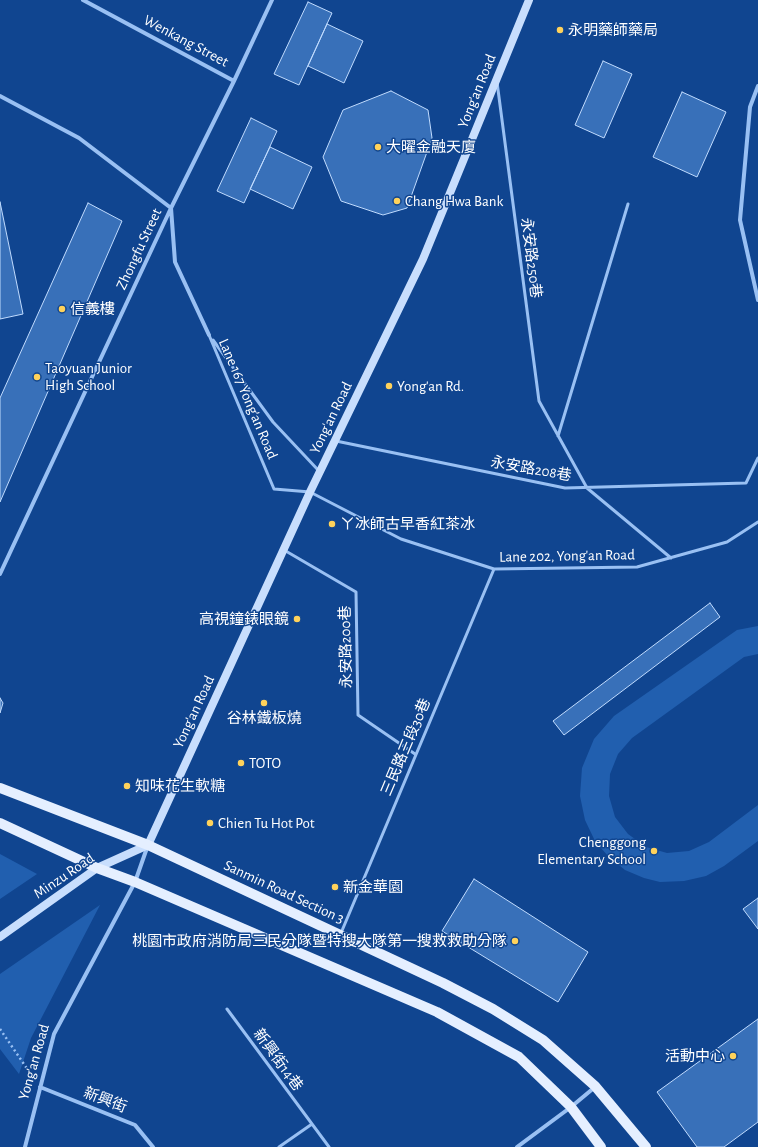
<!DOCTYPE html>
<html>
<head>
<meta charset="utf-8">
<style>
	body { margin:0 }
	canvas { display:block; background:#104590 }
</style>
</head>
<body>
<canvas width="758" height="1147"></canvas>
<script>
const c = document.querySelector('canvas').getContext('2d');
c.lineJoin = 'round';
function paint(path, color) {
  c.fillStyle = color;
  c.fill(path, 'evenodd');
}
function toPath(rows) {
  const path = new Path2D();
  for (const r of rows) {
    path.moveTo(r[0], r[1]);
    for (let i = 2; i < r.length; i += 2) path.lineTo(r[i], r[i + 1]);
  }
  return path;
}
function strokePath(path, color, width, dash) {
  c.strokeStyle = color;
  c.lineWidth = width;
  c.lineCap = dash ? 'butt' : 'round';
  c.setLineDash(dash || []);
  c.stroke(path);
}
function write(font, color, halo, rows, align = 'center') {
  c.font = font + ' "Alegreya Sans","Noto Sans TC",sans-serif';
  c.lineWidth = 3;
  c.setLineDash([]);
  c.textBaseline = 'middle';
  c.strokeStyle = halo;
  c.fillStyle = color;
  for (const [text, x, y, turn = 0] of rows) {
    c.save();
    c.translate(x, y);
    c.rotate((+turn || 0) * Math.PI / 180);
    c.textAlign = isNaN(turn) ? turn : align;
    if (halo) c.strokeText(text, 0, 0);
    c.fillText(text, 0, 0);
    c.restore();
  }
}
paint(toPath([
	[758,626,758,654,744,657,632,738,618,754,610,774,609,796,615,817,628,834,646,847,667,853,689,851,709,842,758,805,758,841,724,866,706,876,684,881,660,882,644,878,625,870,608,856,595,841,585,820,580,796,582,768,594,739,614,716,737,630],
	[0,854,37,874,0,899],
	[100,905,31,1038,19,1074,0,1049,0,974]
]), '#215faf');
const building = toPath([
	[308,2,332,13,299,85,274,74,308,2],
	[327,24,363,41,344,83,308,66,327,24],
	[603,61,632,74,604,138,575,125,603,61],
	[391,91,428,110,432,138,407,208,383,215,341,201,323,157,343,110,391,91],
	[682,92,726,112,697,177,653,157,682,92],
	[251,118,277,131,244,203,217,191,251,118],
	[270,147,312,167,293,209,250,189,270,147],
	[0,202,23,314,0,319,0,202],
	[88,203,122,221,0,502,0,398,88,203],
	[710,603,720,617,564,735,553,721,710,603],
	[0,698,3,703,0,713,0,698],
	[474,879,588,952,558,1002,442,931,474,879],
	[758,898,758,929,743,909,758,898],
	[758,1019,758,1122,724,1147,697,1147,657,1092,758,1019]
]);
paint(building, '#3870b9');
strokePath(building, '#c0dbfe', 1);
strokePath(toPath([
	[0,1029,30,1073]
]), '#99c0f3', 2.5, [2, 3]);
strokePath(toPath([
	[497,82,539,401,587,488,671,558],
	[209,335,274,489,310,492,401,539,494,569,637,567,727,542,758,522],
	[213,340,273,422,319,471],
	[558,436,628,204],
	[336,441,565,488,746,483,758,458],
	[284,550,356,592,358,715,415,754],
	[341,933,494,569],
	[227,1009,329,1147],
	[279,1147,312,1124]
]), '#99c0f3', 3);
strokePath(toPath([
	[83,0,234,81],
	[758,86,750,107,740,220,758,300],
	[0,96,79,138,171,208,175,262,209,335],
	[0,574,171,208,234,81,272,0],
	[40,1087,135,1125,153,1147],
	[25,1147,54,1034,135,882,148,845],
	[517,1147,571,1107,595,1087]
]), '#99c0f3', 4);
strokePath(toPath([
	[0,937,97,868,148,845,310,492,423,259,529,0]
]), '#c8defd', 8);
strokePath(toPath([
	[0,788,148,845,443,983,493,1009,543,1040,595,1086,646,1147],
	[0,823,97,868,135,882,437,1012,519,1057,571,1107,601,1147]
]), '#e5efff', 10);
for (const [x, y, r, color] of [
	[560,30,4,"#ffd25b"],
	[378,147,4,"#ffd25b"],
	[397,201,4,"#ffd25b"],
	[62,309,4,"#ffd25b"],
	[37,377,4,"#ffd25b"],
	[389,386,4,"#ffd25b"],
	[332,524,4,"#ffd25b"],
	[297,619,4,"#ffd25b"],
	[264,703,4,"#ffd25b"],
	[241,763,4,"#ffd25b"],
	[127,786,4,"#ffd25b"],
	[210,823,4,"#ffd25b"],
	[654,851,4,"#ffd25b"],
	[335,887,4,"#ffd25b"],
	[515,941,4,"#ffd25b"],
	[733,1056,4,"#ffd25b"]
]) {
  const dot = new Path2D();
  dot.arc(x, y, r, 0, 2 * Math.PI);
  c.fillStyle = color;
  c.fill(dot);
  strokePath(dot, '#104590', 1.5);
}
write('15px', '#fff', '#104590', [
	["永明藥師藥局",568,30],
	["大曜金融天廈",386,147],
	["Chang Hwa Bank",405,201],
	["信義樓",70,309],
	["Taoyuan Junior",45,368],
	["High School",45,385],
	["Yong'an Rd.",397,386],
	["ㄚ冰師古早香紅茶冰",340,524],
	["高視鐘錶眼鏡",289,619,"right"],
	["谷林鐵板燒",264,718,"center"],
	["TOTO",249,763],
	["知味花生軟糖",135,786],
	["Chien Tu Hot Pot",218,823],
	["Chenggong",646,842,"right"],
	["Elementary School",646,859,"right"],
	["新金華園",343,887],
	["桃園市政府消防局三民分隊暨特搜大隊第一搜救救助分隊",507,941,"right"],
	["活動中心",725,1056,"right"]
], 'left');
write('15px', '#fff', '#104590', [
	["Wenkang Street",186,41,28],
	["Yong'an Road",477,91,-68],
	["Zhongfu Street",139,249,-65],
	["永安路250巷",531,258,83],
	["Lane 167 Yong'an Road",248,399,67],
	["Yong'an Road",331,418,-64],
	["永安路208巷",531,469,10],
	["Lane 202, Yong'an Road",567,556,-1],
	["永安路200巷",346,647,-91],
	["Yong'an Road",194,712,-65],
	["三民路三段30巷",406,747,-67],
	["Minzu Road",64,876,-34],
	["Sanmin Road Section 3",284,892,25],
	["新興街14巷",278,1060,54],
	["Yong'an Road",34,1062,-74],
	["新興街",105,1100,21]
]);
</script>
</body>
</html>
